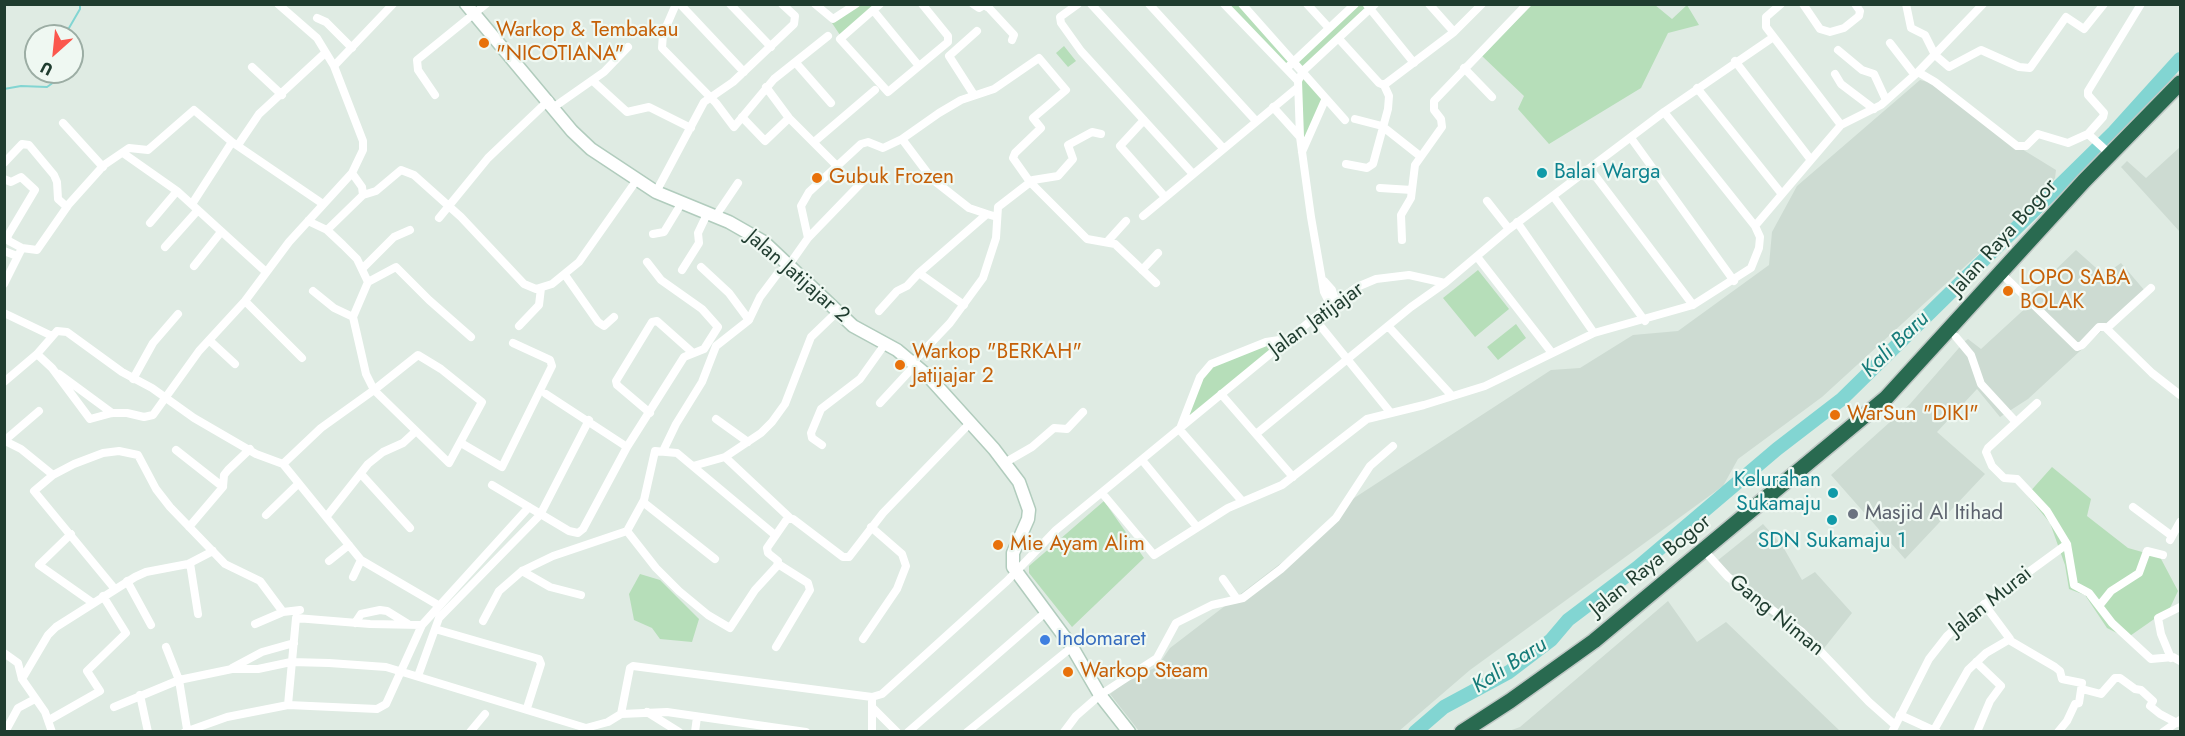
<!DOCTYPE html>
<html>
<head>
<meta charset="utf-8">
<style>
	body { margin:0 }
	#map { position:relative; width:2185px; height:736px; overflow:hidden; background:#dfebe3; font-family:Jost,sans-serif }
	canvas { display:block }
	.frame { position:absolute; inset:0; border:6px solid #1f3c2f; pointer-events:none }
	.north { position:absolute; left:24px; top:24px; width:60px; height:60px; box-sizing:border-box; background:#eff8f2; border:2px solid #9cada4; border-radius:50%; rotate:207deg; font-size:16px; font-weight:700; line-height:24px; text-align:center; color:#1f3c2f }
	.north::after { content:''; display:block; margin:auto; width:21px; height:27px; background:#fb574d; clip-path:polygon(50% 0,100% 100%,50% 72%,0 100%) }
</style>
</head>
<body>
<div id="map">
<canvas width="2185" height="736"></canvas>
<div class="frame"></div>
<div class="north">U</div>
</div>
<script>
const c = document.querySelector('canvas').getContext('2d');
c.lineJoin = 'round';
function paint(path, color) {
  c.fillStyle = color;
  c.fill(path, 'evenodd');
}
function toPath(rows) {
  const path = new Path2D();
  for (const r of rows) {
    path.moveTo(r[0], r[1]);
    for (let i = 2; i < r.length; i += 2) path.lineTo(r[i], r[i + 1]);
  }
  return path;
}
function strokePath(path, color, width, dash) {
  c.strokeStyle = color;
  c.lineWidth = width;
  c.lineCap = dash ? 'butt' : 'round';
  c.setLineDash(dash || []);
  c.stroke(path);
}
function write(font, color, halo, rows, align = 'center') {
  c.font = font + ' Jost,sans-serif';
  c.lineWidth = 4.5;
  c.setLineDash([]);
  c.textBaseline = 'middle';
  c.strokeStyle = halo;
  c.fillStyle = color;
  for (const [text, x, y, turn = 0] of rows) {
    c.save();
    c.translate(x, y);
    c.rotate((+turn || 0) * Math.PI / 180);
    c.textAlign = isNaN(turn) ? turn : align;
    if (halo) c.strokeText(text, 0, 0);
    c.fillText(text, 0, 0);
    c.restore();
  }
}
paint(toPath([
	[1920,80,1936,84,1999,135,2056,170,2055,178,2043,195,1822,397,1738,459,1723,486,1470,670,1399,731,1139,731,1110,694,1131,678,1157,667,1170,648,1319,534,1348,502,1551,370,1580,368,1633,335,1678,331,1769,265,1772,232,1797,186],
	[2180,147,2180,232,2121,167,2127,161,2146,178],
	[2076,250,2104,275,2121,263,2145,291,2028,399,2000,417,1977,389,1937,432,1985,474,1905,559,1831,475,1910,404,1965,341,1968,339,1981,349,2030,304,2026,298],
	[1763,524,1782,545,1802,580,1815,572,1852,613,1821,652,1766,613,1734,584,1717,561],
	[1668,601,1697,642,1726,622,1840,731,1509,731,1520,727]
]), '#cddbd2');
paint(toPath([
	[856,5,880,5,842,38,828,17],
	[1224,5,1242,5,1293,62,1355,5,1375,5,1303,70,1325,100,1301,153,1297,88,1303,70,1293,62,1284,70],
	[1532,5,1655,5,1672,19,1687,5,1699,25,1668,33,1641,88,1549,144,1518,109,1524,96,1482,56],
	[1064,46,1076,61,1068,67,1056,53],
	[1478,270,1509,309,1475,337,1443,298],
	[1516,324,1526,338,1498,360,1487,347],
	[1286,339,1180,428,1186,407,1211,364],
	[2052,467,2091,499,2087,516,2128,548,2160,557,2178,591,2170,608,2127,638,2107,628,2085,595,2069,589,2065,565,2050,523,2027,495],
	[1104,501,1144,558,1072,627,1029,573,1029,566],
	[640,574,660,580,699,619,692,642,660,639,652,628,634,620,629,594]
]), '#b6deb9');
strokePath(toPath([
	[60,36,69,28,80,9,80,4],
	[4,89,21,86,47,87,54,82,54,72]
]), '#82d5d2', 2);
strokePath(toPath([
	[1415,732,1444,707,1509,672,1551,640,1568,620,1638,567,1777,449,1842,399,2114,132,2180,59]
]), '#82d5d2', 14);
const secondary = toPath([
	[466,4,572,131,591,149,656,192,729,222,764,242,853,326,897,350,928,376,994,449,1019,482,1029,510,1028,519,1013,553,1013,567,1072,647,1100,695,1129,732]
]);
const highway = toPath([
	[1462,732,1510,701,1594,641,1886,398,2084,181,2180,83]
]);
strokePath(secondary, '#b1ccbd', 15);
strokePath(highway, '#c0c8c5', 18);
strokePath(toPath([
	[278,4,317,38,334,66],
	[676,4,663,34,662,48,716,103,734,127,774,79,828,36],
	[680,4,744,72],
	[730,4,771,47],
	[815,4,833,19,856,4],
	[880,4,840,39,888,92,948,42,948,36,922,4],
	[973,4,979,8,984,5,989,8,1014,35,1012,40],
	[1078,4,1060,17,1061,23,1081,51,1193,174],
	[1091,4,1223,148],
	[1149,4,1256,121],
	[1224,4,1298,81],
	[1242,4,1345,120],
	[1307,4,1329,28],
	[1429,4,1454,32,1482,4],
	[1781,4,1766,17,1766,27,1841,125],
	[1803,4,1820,29,1830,32,1844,28,1859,16,1860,11,1855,4],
	[1906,4,1911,28,1925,35,1935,55,1949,67,1981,50,2019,67,2030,68,2066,17,2084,29,2104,4],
	[1367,5,1414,63],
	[873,10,919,66],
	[317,18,326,22,352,48],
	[1339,39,1379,83,1384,85,1454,32],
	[1890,43,1914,74],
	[1838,50,1862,70,1874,74,1886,100],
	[796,63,831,103],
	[1289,66,1355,4],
	[252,67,282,95],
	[1464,68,1492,97],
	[1918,72,1935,82,2017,146,2026,146,2038,134,2068,143,2088,134,2103,117,2104,113,2088,95,2088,91,2141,4],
	[1835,74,1841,84,1874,109],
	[593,81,627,112,649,107,691,128],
	[766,87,789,118,837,166],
	[1697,88,1781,193],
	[435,95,418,70,417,60,486,4],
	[974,95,949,56,977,31],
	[554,107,604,72,628,47],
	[1273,107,1300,137],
	[1664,112,1755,226,1811,160,1735,61],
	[742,117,765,141,789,118],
	[1355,119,1382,126,1420,156],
	[1144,120,1120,146,1165,197],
	[63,123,103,167],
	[2088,134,2111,155],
	[1631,138,1734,281],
	[902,139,932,179,969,208,987,214],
	[814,142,875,90],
	[238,145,259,114,325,53],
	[1302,152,1325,100],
	[123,153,177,191,266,272],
	[1811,160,1841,125,1881,105,1918,72,1983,4],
	[4,163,22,144,29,145,54,175,57,182,58,199,67,207],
	[1346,164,1367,168,1373,164,1388,109,1389,96,1384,85],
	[1590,169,1693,305],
	[4,179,11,182,21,177,35,190,7,237,9,241,22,248],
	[1380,188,1412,190],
	[656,192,704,102,733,82,794,24,795,16,782,4],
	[363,195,376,191,401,170,414,175,461,217,524,284,536,289,552,284,579,262,636,181],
	[1553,196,1645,321],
	[1487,201,1509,229],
	[192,204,232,142],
	[1143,216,1297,88],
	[715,217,738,183],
	[439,218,488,158,549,100],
	[1517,222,1594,333],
	[150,223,177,191],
	[327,230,363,195,362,187,352,173],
	[653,234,664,232,681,204],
	[808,238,865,179],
	[1402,240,1401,215,1411,198,1415,165,1442,127,1441,119,1434,110,1434,101,1527,4],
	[1107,242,1126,221],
	[165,247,198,210],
	[4,251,17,256],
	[1478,258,1552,353],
	[194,266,221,232],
	[701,267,729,293,749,320],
	[362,269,394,237,410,230],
	[682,270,699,243,698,233,707,214],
	[1142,270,1158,253],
	[919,273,964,305],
	[565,275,598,322,604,326,614,317],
	[2007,279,2077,347,2082,345,2099,327,2105,327,2152,373,2180,395],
	[1324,281,1332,290,1336,303],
	[368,282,396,267,429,300,471,337],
	[4,284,22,248,37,250,69,204,104,165,129,148,148,150,194,110,232,142,323,204],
	[313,291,334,308,353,317],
	[245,301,302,358],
	[1331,306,1324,292,1311,217,1300,137,1298,81,1303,71,1375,4],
	[879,311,897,291,907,286,919,273,987,214,997,217],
	[4,313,52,336],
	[1314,318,1390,412],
	[519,326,539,305,541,288],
	[1388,326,1452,396],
	[2107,328,2151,288],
	[1956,337,1971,355,1981,384,2015,421],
	[209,340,235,364],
	[37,354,52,368,90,419,112,413,127,413,144,417,153,415,199,351,245,301,289,242,352,173,363,150,363,141,334,66,393,4],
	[913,362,950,323,983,278,996,238,998,207,1033,180,1058,176,1073,159,1068,145,1092,132,1101,134],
	[59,374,112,413],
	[133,379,153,343,178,314],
	[4,382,37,354,57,331,67,332,122,372,152,388,194,418,256,454,283,464,361,560,438,605],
	[546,394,627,447],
	[1221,394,1293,477],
	[880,403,916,364],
	[2037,403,1988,448,1986,452,1992,466,2004,478,2017,479,2047,511,2067,544,2074,585,2089,593,2112,623,2151,659,2173,657,2180,661],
	[650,413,617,385,616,381,652,322,657,321,693,353],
	[716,419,748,442],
	[1181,426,1200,377,1211,364,1266,342,1286,339],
	[1179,429,1242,501],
	[1256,434,1411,307,1445,283],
	[4,441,39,411],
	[5,441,21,449,53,475],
	[461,443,502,467,552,366,550,360,513,343],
	[822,445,812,438,811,433,821,409,860,379,885,344],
	[176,450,223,487],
	[663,451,676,424,702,382,716,346,749,320,760,297,778,273,789,265,808,238,801,206,809,192,861,144,868,142,883,148,902,139,939,113,961,100,994,89,1039,58,1066,90,1033,118,1041,128,1015,153,1013,158,1030,182,1087,239,1115,244,1156,283],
	[725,457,790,518],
	[1142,460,1197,527],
	[1006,462,1032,447,1054,428,1067,429,1083,412],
	[283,464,321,428,374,390,418,355,441,369,482,402,449,463,374,390,366,374,353,317,368,282,357,259,343,245,327,230,308,221],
	[693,466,725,457,761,433,772,422,785,404,811,337,838,311],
	[361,474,410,528],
	[492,485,569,531,578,533,583,529,627,447,684,357,704,349,718,327,702,309,661,280,647,262],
	[1102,493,1154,555,1228,508,1282,485,1367,419,1424,405,1485,386,1594,333,1693,305,1751,268,1759,248,1760,237,1755,226],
	[643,502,715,559],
	[2133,507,2172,536],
	[266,515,298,484],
	[327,516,368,464,383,452,403,443,416,431],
	[189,527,223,487,224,475,228,470,250,449],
	[627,531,656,568,679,591,708,615,730,628,755,590,777,566,778,561,768,553,767,548,787,519,793,519,843,557,849,557,883,513,969,424],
	[71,534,39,565,93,603],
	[2170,540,2180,522],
	[1709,556,1728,577,1802,632,1869,702,1895,725],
	[329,561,349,545],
	[190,563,198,614],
	[522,571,550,587,581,595],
	[353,577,361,560],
	[1223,579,1237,599],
	[127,581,151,625],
	[114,588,34,491,53,475,74,464,103,453,119,451,138,455,156,489,170,507,225,564,260,581,283,612],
	[2099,606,2111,591,2139,573,2147,551,2163,555],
	[483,621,499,591,522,571,553,556,627,531,644,500,655,451,677,453,775,535],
	[355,623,361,614,380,610,387,611,408,624],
	[255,624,283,612,300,610],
	[435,629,539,659,541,664,527,708],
	[863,639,897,589,906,566,902,554,871,527],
	[2009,640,2055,667,2060,671,2062,679,2082,683,2079,703,2075,704,2067,721,2058,732],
	[166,647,179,680,187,729],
	[776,647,810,590,808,583,778,564],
	[4,653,18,663,22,679,45,712,52,732],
	[2171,658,2161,634,2158,618,2180,607],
	[1976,662,2001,686,1990,701,1977,732],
	[232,668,262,652,294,643],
	[418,676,439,618,540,515,589,420],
	[22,679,48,635,56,627,135,577,146,572,188,564,213,551],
	[2082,689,2101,694,2115,678,2120,678,2135,689,2141,690,2153,701,2150,706,2160,714,2177,723],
	[140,695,148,732],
	[872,697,872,732],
	[288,705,296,618,370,624,422,625],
	[114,707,179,680,232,669,258,669,291,662,329,663,386,667,586,728,608,722,621,714,667,712,806,732],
	[873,708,897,732],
	[647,712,679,732],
	[621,714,630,668,633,666,872,697,882,694,1007,581,1056,530,1314,318,1357,287,1376,279,1409,275,1445,283,1509,229,1664,112,1772,38],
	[1900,715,1937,732],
	[49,720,100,691,87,671,126,633,103,596],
	[1934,730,1968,670,1986,653,2010,639,1984,604],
	[5,732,18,708,35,699],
	[185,732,227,717,288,705,377,709,386,704,422,625,529,507],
	[470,732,485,714],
	[695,732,697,717],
	[908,732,1046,612],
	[967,732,1072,647],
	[1064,732,1076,716,1100,695,1157,658,1176,623,1212,605,1243,598,1281,569,1336,518,1370,466,1393,446],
	[1892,732,1929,659,1947,636,1974,612,2067,544],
	[2163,732,2180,720]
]), '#fff', 8);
strokePath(secondary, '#fff', 12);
strokePath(highway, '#296a50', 15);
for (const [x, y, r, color] of [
	[484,43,6,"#e8710a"],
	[1542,173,6,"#0f9aa8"],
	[817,178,6,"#e8710a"],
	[2008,291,6,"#e8710a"],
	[900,365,6,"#e8710a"],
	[1835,415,6,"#e8710a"],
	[1833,493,6,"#0f9aa8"],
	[1853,514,6,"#6b7280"],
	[1832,520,6,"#0f9aa8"],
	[998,545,6,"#e8710a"],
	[1045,640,6,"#3f7fe0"],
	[1068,672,6,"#e8710a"]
]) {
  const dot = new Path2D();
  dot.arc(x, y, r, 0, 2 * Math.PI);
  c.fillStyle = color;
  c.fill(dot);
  strokePath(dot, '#eff8f2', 2);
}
write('21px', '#c56008', '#eff8f2', [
	["Warkop & Tembakau",496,31],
	["\"NICOTIANA\"",496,55],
	["Gubuk Frozen",829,178],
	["LOPO SABA",2020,279],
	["BOLAK",2020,303],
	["Warkop \"BERKAH\"",912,353],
	["Jatijajar 2",912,377],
	["WarSun \"DIKI\"",1847,415],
	["Mie Ayam Alim",1010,545],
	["Warkop Steam",1080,672]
], 'left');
write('21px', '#0d838f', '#eff8f2', [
	["Balai Warga",1554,173],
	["Kelurahan",1821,481,"right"],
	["Sukamaju",1821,505,"right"],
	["SDN Sukamaju 1",1832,542,"center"]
], 'left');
write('21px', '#1f3c2f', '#eff8f2', [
	["Jalan Raya Bogor",2004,238,-48],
	["Jalan Jatijajar 2",797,277,41],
	["Jalan Jatijajar",1317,320,-36],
	["Jalan Raya Bogor",1651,566,-39],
	["Jalan Murai",1991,602,-38],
	["Gang Niman",1776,616,39]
]);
write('21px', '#5b616d', '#eff8f2', [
	["Masjid Al Itihad",1865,514]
], 'left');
write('21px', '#366cbe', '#eff8f2', [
	["Indomaret",1057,640]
], 'left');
write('italic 22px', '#157b79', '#eff8f2', [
	["Kali Baru",1896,345,-44],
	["Kali Baru",1510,666,-33]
]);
</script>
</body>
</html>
